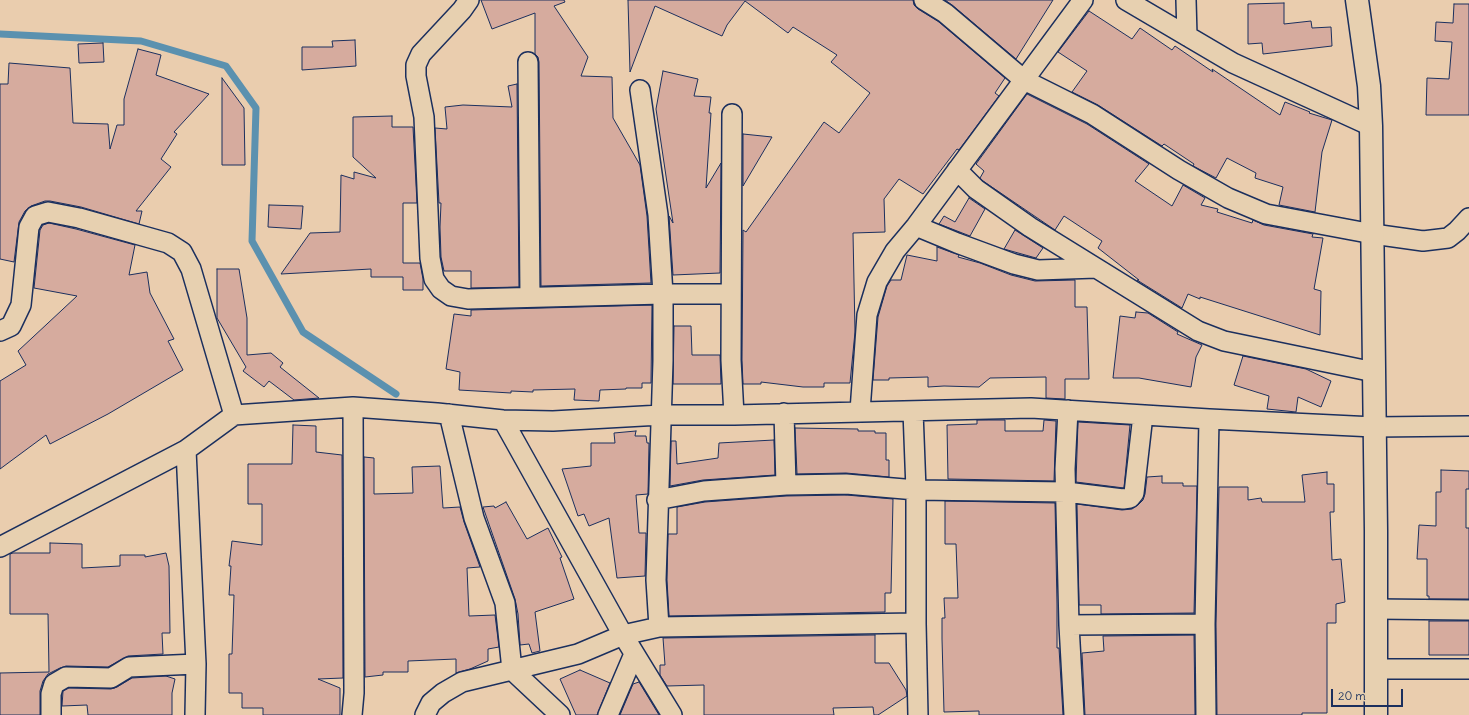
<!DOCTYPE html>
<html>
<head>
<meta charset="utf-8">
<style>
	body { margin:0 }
	#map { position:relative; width:1469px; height:715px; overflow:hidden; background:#eacdae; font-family:Delius,sans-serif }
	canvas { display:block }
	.scale { position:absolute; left:1331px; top:689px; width:72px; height:18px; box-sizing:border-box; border:2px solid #1b2f5e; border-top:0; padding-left:5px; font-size:12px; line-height:14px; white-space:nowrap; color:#1b2f5e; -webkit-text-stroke:3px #e7d0b0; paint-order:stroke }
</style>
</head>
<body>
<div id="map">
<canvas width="1469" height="715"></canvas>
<div class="scale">20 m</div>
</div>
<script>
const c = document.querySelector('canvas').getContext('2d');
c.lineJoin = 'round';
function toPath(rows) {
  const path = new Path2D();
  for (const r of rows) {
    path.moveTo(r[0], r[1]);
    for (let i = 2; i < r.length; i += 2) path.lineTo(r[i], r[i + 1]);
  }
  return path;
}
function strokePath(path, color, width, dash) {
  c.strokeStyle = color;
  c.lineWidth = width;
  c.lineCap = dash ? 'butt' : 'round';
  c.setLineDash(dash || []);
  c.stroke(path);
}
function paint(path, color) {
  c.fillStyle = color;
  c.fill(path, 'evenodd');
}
strokePath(toPath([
	[0,34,141,41,226,66,256,108,252,241,303,332,396,394]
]), '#5b91af', 7);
const building = toPath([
	[481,0,564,0,565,2,554,6,588,57,581,76,612,77,613,118,640,165,647,216,651,283,541,286,539,62,538,57,535,54,535,13,492,29,481,0],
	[628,0,913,0,914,5,918,9,939,22,1005,78,995,93,999,96,959,150,957,149,923,194,899,179,884,199,885,232,853,233,855,332,850,383,824,383,824,387,803,387,761,382,761,384,743,384,742,360,743,230,746,232,824,122,839,133,870,93,831,62,837,55,793,27,788,33,745,1,727,25,722,36,655,6,630,72,628,0],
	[945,0,1053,0,1016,59,952,5,945,0],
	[1284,3,1284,24,1311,21,1312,28,1331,27,1332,46,1263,54,1262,43,1248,44,1248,4,1284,3],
	[1454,4,1469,4,1469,115,1426,115,1427,78,1449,79,1452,42,1435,41,1436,22,1453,23,1454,4],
	[1089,11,1132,39,1140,28,1172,50,1175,46,1213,72,1212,69,1280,115,1285,102,1310,112,1309,113,1332,120,1322,152,1315,212,1279,205,1283,187,1255,178,1256,173,1227,158,1216,178,1193,166,1194,164,1164,144,1162,146,1098,105,1072,92,1087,71,1058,52,1089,11],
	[355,40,356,66,302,70,302,47,333,47,332,41,355,40],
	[103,43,104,62,79,63,78,44,103,43],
	[138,49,161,55,156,75,209,94,174,132,177,134,161,159,171,167,136,211,142,211,139,224,81,207,50,201,45,201,31,206,25,211,19,222,14,262,0,259,0,84,8,84,9,63,70,68,73,123,108,124,110,149,117,125,124,125,124,99,138,49],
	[663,71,698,79,694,96,711,97,709,113,711,113,706,188,721,163,720,273,673,275,669,216,673,223,656,109,663,71],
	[222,78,244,108,245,165,222,165,222,78],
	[517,84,519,287,471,288,471,271,444,271,441,257,440,227,441,203,439,203,435,128,447,129,445,107,463,105,512,107,508,86,517,84],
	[1027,94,1087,124,1149,164,1135,181,1172,206,1183,185,1205,198,1201,205,1218,209,1217,212,1252,223,1253,220,1264,225,1313,234,1312,237,1323,238,1314,289,1321,291,1320,335,1200,297,1200,299,1188,294,1182,308,1137,280,1139,280,1098,248,1102,241,1064,216,1055,230,983,181,980,178,984,171,976,164,1027,94],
	[392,116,392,127,413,127,417,203,403,203,403,263,420,263,423,279,423,290,403,290,403,277,371,277,371,269,281,274,310,233,340,232,341,175,354,179,354,172,376,178,353,157,353,117,392,116],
	[743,134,772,137,743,186,743,134],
	[969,198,985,209,970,236,939,224,944,216,955,222,969,198],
	[269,205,303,206,301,229,268,227,269,205],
	[49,223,76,229,135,245,129,275,147,272,150,293,174,339,168,341,183,370,108,414,50,444,46,435,0,469,0,381,26,365,18,351,77,296,34,288,40,230,43,225,49,223],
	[1015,230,1043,248,1036,258,1004,249,1015,230],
	[937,247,959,255,958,257,980,263,1011,275,1035,281,1075,280,1075,307,1087,307,1089,379,1065,379,1065,399,1046,398,1046,377,990,378,979,387,944,386,928,387,928,377,889,378,889,380,873,380,878,317,887,286,891,280,901,280,907,255,937,261,937,247],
	[217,269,239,269,247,318,247,355,271,353,283,363,280,367,319,398,294,400,269,381,264,387,243,371,246,367,217,318,217,269],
	[652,305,651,383,642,383,642,388,626,388,626,389,600,390,599,401,574,400,575,389,533,390,533,392,511,391,511,393,459,390,460,372,446,369,454,314,471,316,471,310,652,305],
	[1136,312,1148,313,1178,332,1177,334,1202,345,1196,357,1191,387,1139,378,1113,378,1120,316,1135,318,1136,312],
	[674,326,691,326,692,355,720,355,721,384,673,384,674,326],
	[1243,356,1306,369,1331,381,1321,407,1298,397,1296,412,1267,409,1269,396,1234,385,1243,356],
	[977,420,1005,420,1005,431,1043,431,1044,420,1056,421,1054,481,948,479,947,425,977,424,977,420],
	[1078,422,1130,425,1124,488,1076,482,1078,422],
	[293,425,316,426,316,452,342,455,343,678,318,679,340,688,340,715,263,715,263,708,242,708,242,693,229,693,229,654,232,654,234,595,229,595,231,566,229,566,232,541,262,545,262,504,248,504,248,464,292,464,293,425],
	[795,428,858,429,858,431,875,431,875,433,886,433,886,460,889,460,889,477,846,473,797,474,795,428],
	[636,431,635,436,646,436,647,443,649,443,648,494,636,495,639,533,646,533,645,576,617,578,609,518,589,526,584,514,578,516,562,469,591,466,591,443,615,443,614,433,636,431],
	[774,440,775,475,703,480,670,486,671,441,676,441,677,464,718,458,719,443,774,440],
	[364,457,374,458,374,494,413,493,412,467,440,466,443,508,460,507,464,522,480,567,467,568,469,616,495,615,499,647,488,649,488,661,470,669,456,673,456,659,408,661,408,672,383,672,383,675,365,677,364,457],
	[1441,470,1469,471,1469,489,1466,489,1466,528,1469,528,1469,599,1429,599,1429,596,1427,596,1427,559,1417,559,1419,525,1436,526,1436,492,1441,492,1441,470],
	[1327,472,1327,484,1334,484,1334,512,1330,512,1332,560,1341,559,1345,602,1336,604,1336,623,1327,623,1327,713,1302,713,1302,715,1217,715,1216,624,1219,487,1248,487,1248,500,1261,498,1262,502,1305,502,1302,475,1327,472],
	[1162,476,1162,483,1183,483,1183,486,1197,486,1194,613,1101,614,1101,605,1079,605,1077,504,1122,510,1132,509,1138,505,1143,500,1145,494,1147,477,1162,476],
	[846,495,893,499,891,593,885,593,885,612,669,616,667,580,668,534,677,534,677,507,705,502,786,496,846,495],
	[945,501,1055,503,1057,605,1057,648,1059,648,1063,715,979,715,979,711,944,712,942,639,942,618,945,618,944,598,958,598,956,544,945,544,945,501],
	[506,502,527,539,548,528,562,557,560,558,574,599,535,612,540,651,532,653,529,644,520,645,518,614,515,599,483,507,494,506,495,508,506,502],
	[50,543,82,544,82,568,120,566,120,555,145,555,145,557,166,553,169,566,170,633,162,633,163,654,128,656,108,667,66,666,60,668,48,674,43,681,40,691,40,715,0,715,0,673,49,672,48,614,10,614,10,554,13,553,50,553,50,543],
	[1429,621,1469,621,1469,655,1429,655,1429,621],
	[875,635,875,663,889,663,906,690,907,696,878,715,874,715,873,707,833,708,834,715,704,715,704,685,667,686,660,675,660,665,665,665,663,638,875,635],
	[1194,635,1195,715,1085,715,1082,653,1104,651,1103,636,1194,635],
	[580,670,610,683,597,715,576,715,560,679,580,670],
	[166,676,175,679,172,693,172,715,88,715,87,705,62,706,63,691,69,688,111,689,117,687,132,678,166,676],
	[639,682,659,715,620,715,633,684,639,682]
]);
paint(building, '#d6ab9e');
strokePath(building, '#1b2f5e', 1);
const street = toPath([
	[469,0,462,10,421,54,416,65,416,76,424,117,430,258,434,279,441,289,451,296,468,299,663,294,731,294],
	[924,0,945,13,1024,80,1092,114,1179,170,1228,198,1266,214,1373,234,1423,241,1448,238,1457,231,1469,218],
	[1126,0,1233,63,1371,126],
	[1186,0,1187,36],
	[528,62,530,297],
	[640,90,658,215,663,294,663,361,656,580,659,627],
	[732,114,731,360,734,415],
	[957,170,976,189,1030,227,1198,331,1224,341,1374,372],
	[916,226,957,243,1014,264,1038,270,1096,268],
	[0,331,11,326,21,305,29,227,35,216,48,212,79,218,168,243,182,252,191,269,234,415],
	[1068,410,1065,469,1069,625,1074,715],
	[860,411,867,315,877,282,895,251,916,226,1083,0],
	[913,411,916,490,916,623,918,715],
	[784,413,786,485],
	[449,414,474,518,505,603,512,670,560,715],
	[503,420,623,635,672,715],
	[186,450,196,664,195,715],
	[657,500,704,491,786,485,846,484,916,490,1066,492,1123,499,1130,498,1134,493,1143,415],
	[0,547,186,450,234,415,353,407,437,413,503,420,553,421,661,415,734,415,1031,408,1209,419,1374,427,1469,426],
	[1376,609,1469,610],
	[1069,625,1205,624],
	[1376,669,1469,669],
	[51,715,51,694,54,684,66,677,111,678,129,667,196,664],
	[352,715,354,693,353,407],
	[425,715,431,703,443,693,462,682,578,654,623,635,659,627,916,623],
	[608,715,634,654],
	[1206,715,1205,624,1209,419]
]);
const secondary = toPath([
	[1357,0,1369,86,1371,126,1376,531,1376,715]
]);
strokePath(street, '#1b2f5e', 22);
strokePath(secondary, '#1b2f5e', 25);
strokePath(street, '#e7d0b0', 19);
strokePath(secondary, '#e7d0b0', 22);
</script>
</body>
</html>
